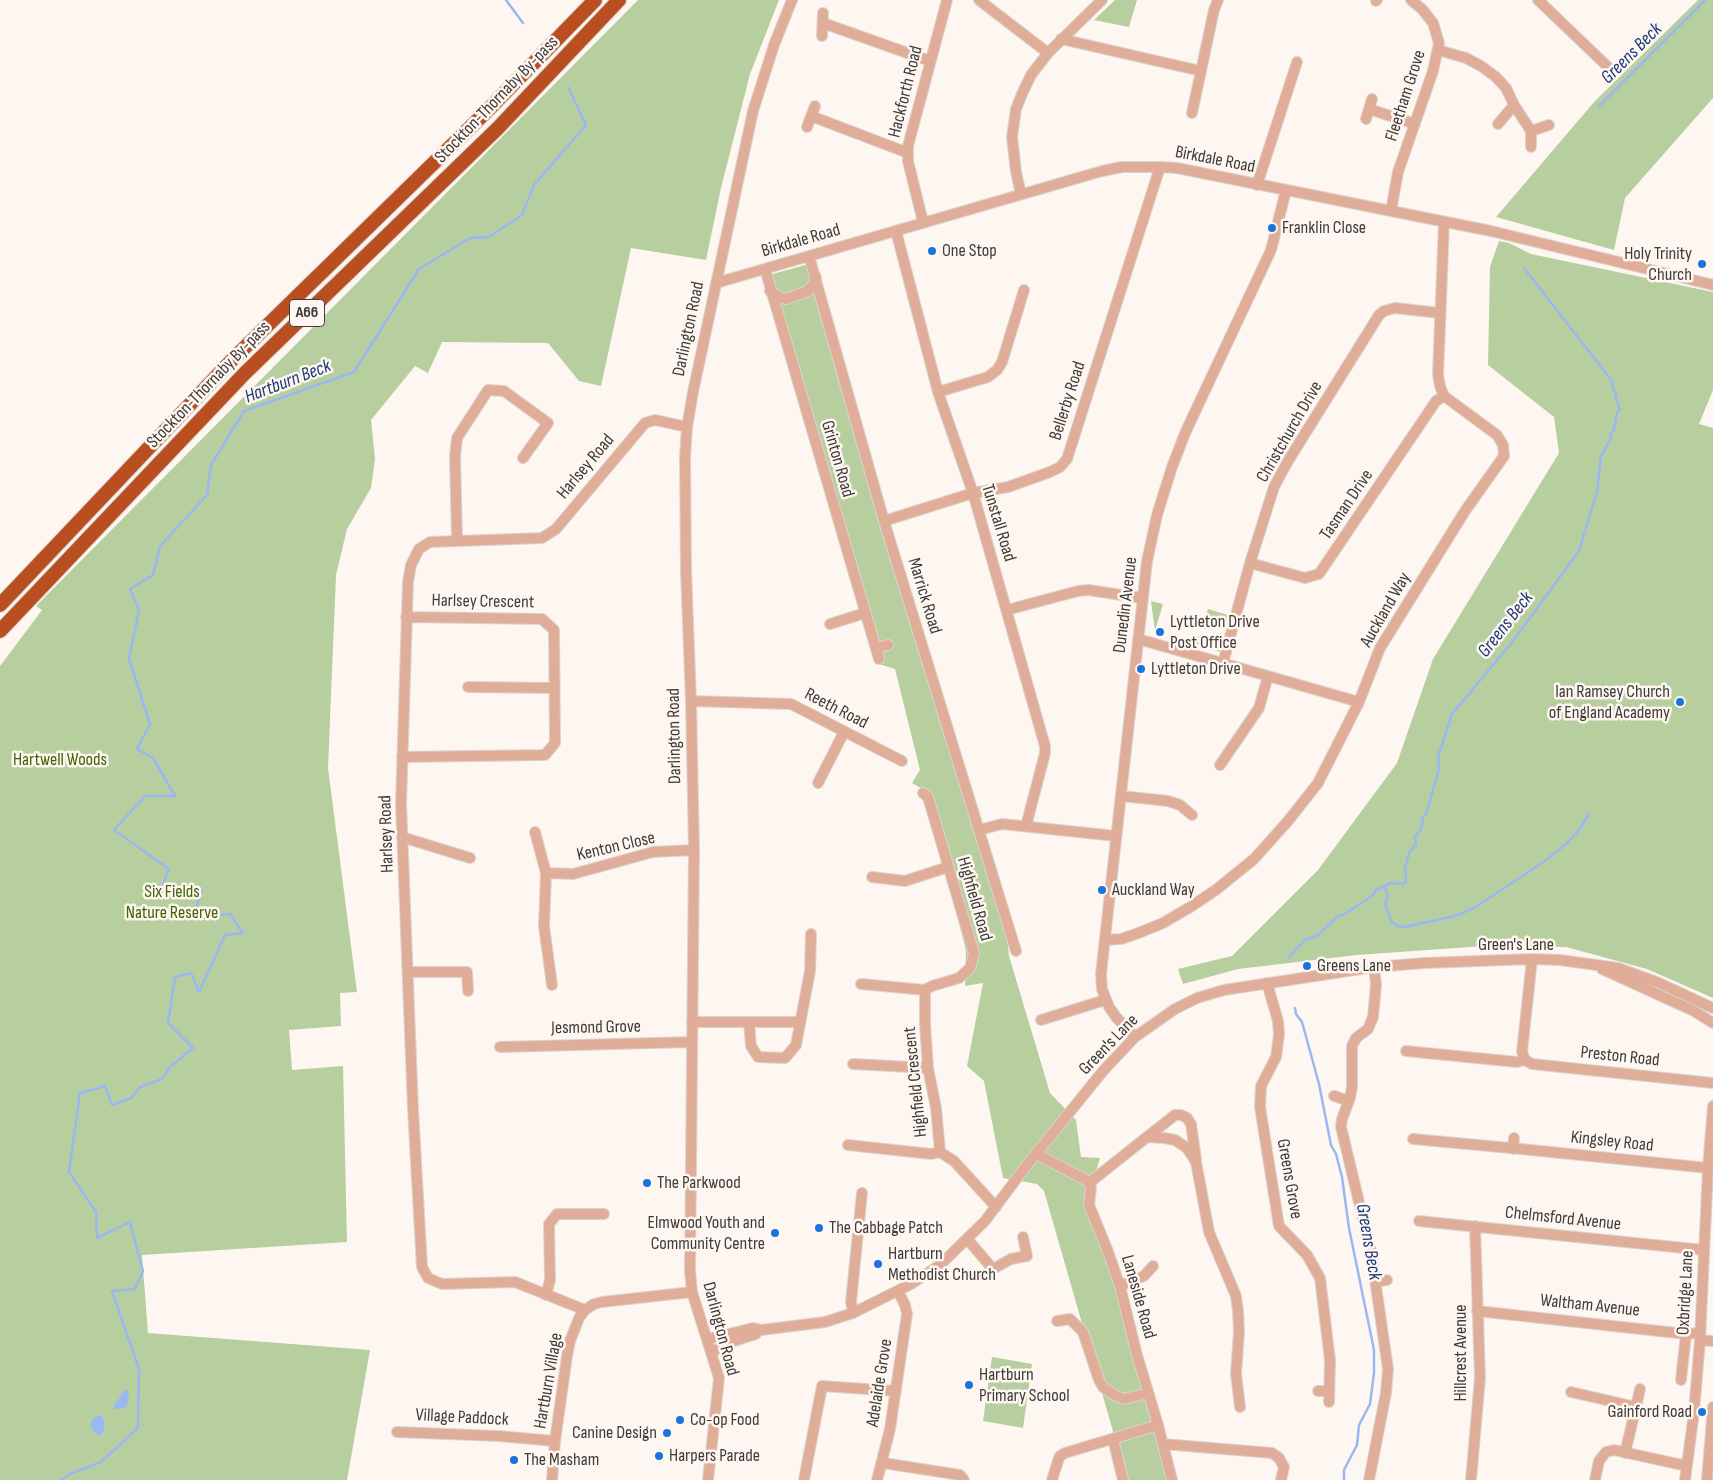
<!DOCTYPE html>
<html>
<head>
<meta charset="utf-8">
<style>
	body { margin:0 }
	canvas { display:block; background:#fef6f0 }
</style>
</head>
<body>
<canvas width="1713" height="1480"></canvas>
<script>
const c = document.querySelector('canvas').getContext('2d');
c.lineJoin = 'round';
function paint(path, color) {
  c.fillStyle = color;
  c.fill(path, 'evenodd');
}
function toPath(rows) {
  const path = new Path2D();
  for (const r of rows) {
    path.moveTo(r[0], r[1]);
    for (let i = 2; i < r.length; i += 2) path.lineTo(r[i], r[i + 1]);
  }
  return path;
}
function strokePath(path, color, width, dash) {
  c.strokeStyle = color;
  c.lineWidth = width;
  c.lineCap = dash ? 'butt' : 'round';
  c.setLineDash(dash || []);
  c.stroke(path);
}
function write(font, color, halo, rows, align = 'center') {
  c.font = font + ' "Sofia Sans Condensed",sans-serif';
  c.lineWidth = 5;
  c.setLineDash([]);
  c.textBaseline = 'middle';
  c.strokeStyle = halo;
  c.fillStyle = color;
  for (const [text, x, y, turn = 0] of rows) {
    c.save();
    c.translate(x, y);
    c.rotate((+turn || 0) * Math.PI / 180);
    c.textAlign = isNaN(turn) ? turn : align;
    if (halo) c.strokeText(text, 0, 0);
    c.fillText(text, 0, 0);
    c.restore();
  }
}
paint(toPath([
	[638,0,779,0,750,74,721,188,706,260,631,248,601,386,579,381,548,343,442,342,428,373,415,366,371,420,375,459,371,488,347,529,336,575,328,768,357,992,340,993,341,1026,289,1030,292,1070,343,1066,347,1242,142,1255,148,1333,370,1350,347,1480,0,1480,0,666,42,610,36,606],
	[1115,0,1137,0,1129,27,1094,20],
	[1698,0,1713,0,1713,98,1625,198,1614,250,1496,217,1595,101],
	[1499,241,1509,243,1531,254,1713,292,1713,390,1699,424,1713,428,1713,998,1647,969,1566,947,1484,946,1357,955,1238,969,1183,984,1178,969,1232,956,1318,870,1397,763,1433,659,1559,453,1554,417,1488,365,1490,267],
	[816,262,1007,936,1009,956,1050,1093,1076,1120,1081,1157,1100,1158,1089,1197,1091,1197,1168,1480,1127,1480,1044,1191,1037,1184,1003,1178,984,1081,967,1066,983,983,965,986,966,951,926,791,912,783,920,770,895,669,879,664,762,277],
	[1151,601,1163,604,1155,631],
	[1208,609,1231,616,1228,625,1225,626,1205,620],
	[1220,633,1225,636,1220,652,1196,644,1198,636,1217,642],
	[992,1357,1032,1364,1023,1428,983,1421]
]), '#b7cf9f');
paint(toPath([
	[125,1390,129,1392,127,1405,125,1408,115,1409,113,1407],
	[100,1415,104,1419,105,1425,102,1434,98,1435,92,1429,91,1424,93,1418]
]), '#9bb7f1');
strokePath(toPath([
	[506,0,523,23],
	[1599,106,1705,0],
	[1385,888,1388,895,1385,904,1392,922,1397,926,1404,927,1455,916,1474,908,1545,861,1567,843,1579,830,1589,814],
	[1288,958,1305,940,1317,936,1338,916,1343,915,1372,896,1376,890,1391,883,1403,884,1406,882,1405,868,1409,853,1416,844,1415,836,1421,830,1423,817,1426,814,1439,769,1438,757,1452,714,1513,641,1579,551,1597,492,1601,456,1611,438,1610,435,1614,430,1617,412,1620,410,1615,397,1617,393,1613,390,1612,381,1524,268],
	[1295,1008,1296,1014,1302,1022,1319,1084,1331,1145,1336,1154,1342,1177,1349,1228,1374,1350,1374,1373,1370,1404,1359,1425,1357,1445,1344,1470,1344,1480],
	[61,1480,70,1474,101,1462,138,1428,139,1369,112,1291,135,1289,143,1271,130,1222,97,1238,96,1212,69,1172,80,1093,105,1086,112,1105,131,1098,140,1087,162,1079,170,1067,193,1048,168,1023,175,977,191,973,199,992,225,935,243,933,230,914,193,917,202,890,187,891,162,887,169,869,114,830,145,796,175,796,153,758,137,749,150,724,129,659,139,610,130,589,153,575,160,546,207,495,211,465,244,411,354,372,419,269,470,238,489,237,522,215,534,185,586,125,568,87]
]), '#9bb7f1', 2.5);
const minor = toPath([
	[979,0,1048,53],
	[1538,0,1607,66],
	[1376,1,1377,0],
	[823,23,930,61],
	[822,36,823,13],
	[1061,39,1201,71],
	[1438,50,1466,58,1481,66,1496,77,1506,88,1514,105],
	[1369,109,1415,124],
	[1192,113,1214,10,1218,0],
	[811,116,908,153],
	[1366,119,1372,99],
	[1498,124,1514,105,1531,131,1531,147],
	[807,127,815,106],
	[1531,131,1549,125],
	[1257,185,1297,62],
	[1021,194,1016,172,1012,137,1016,109,1022,94,1031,75,1048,53,1102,0],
	[1391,211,1398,172,1433,71,1439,43,1433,23,1422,9,1411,0],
	[923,222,908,161,908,146,947,0],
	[896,231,938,392,973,493,1045,746,1045,753,1026,826],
	[809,256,884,521,1016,951],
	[765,269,879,659],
	[716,283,1102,171,1122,167,1160,167,1177,168,1491,231,1713,285],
	[770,291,779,297,786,299,808,291,813,285,816,277],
	[938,392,988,377,997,370,1002,362,1024,290],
	[884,521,973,493,1008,487,1050,472,1060,467,1067,459,1160,167],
	[457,540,455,456,457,438,488,390,504,391,548,423,523,458],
	[1250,563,1305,578,1319,574,1436,401,1444,396],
	[1007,610,1078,591,1088,590,1142,598],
	[830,624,865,613],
	[1138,639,1359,702],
	[876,648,888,645],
	[1223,663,1250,563,1274,487,1288,461,1379,315,1384,311,1395,308,1440,313],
	[468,687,555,688],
	[691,701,791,704,902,761],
	[402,757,545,755,555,743,554,630,542,619,406,617],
	[1220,765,1259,708,1268,676],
	[818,783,844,732],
	[923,793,928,797,974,954,970,968,959,978,932,986,925,990],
	[1121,796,1168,801,1180,805,1192,815],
	[979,830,1002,824,1116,836],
	[535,832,546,873],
	[402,837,470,858],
	[872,877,905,881,948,867],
	[1105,940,1121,939,1136,934,1163,923,1192,906,1217,889,1254,859,1288,821,1318,783,1359,702,1380,648,1465,511,1504,456,1503,445,1497,435,1444,396,1440,386,1438,375,1444,222],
	[1602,969,1694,1011,1713,1023],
	[408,972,467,972,468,991],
	[1267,983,1278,1021,1279,1035,1276,1057,1261,1086,1260,1107,1279,1226,1307,1255,1320,1278,1330,1360,1329,1402],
	[861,984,925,990],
	[552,985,544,926,546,873,573,874,653,852,694,850],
	[925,990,925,1024,928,1068,936,1108,940,1152,954,1161,996,1207],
	[1041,1020,1105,1000],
	[692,1022,800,1022],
	[749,1023,751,1046,758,1057,785,1058,796,1045,810,971,811,934],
	[1135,1037,1116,1017,1109,1007,1102,989,1101,974,1147,561,1157,515,1172,467,1186,431,1271,250,1286,190],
	[500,1047,692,1042],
	[1406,1051,1517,1062,1525,1060,1532,1064,1713,1083],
	[1525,1060,1522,1052,1532,959],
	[853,1064,928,1068],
	[1334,1096,1349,1101],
	[1147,1137,1175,1115,1181,1115,1187,1118,1191,1124,1196,1159],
	[1413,1139,1521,1149,1708,1168],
	[848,1145,931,1154,940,1152],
	[1513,1149,1514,1138],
	[1036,1154,1084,1179,1089,1183,1091,1188,1089,1205,1107,1249,1120,1286,1137,1355,1158,1425,1172,1480],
	[1089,1183,1147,1137,1164,1138,1175,1140,1187,1148,1196,1162,1209,1232,1236,1296,1238,1311,1239,1332,1236,1374,1240,1407],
	[1419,1221,1704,1250],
	[968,1240,993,1269,1011,1259,1027,1256,1023,1237],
	[984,1276,993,1269],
	[1375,1282,1387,1280],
	[1120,1286,1144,1276,1153,1266],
	[546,1295,550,1280,549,1224,557,1214,604,1214],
	[585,1310,515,1282,442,1284,428,1278,422,1267,413,1109,401,804,408,582,411,565,419,549,430,542,542,538,556,529,645,423,655,420,687,427],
	[1477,1311,1686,1334,1699,1333],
	[853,1313,851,1302,862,1193],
	[1057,1321,1070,1319,1083,1332,1099,1380,1103,1387,1112,1394,1124,1399,1148,1393],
	[708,1339,753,1328,761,1330,825,1322,853,1313,911,1284,940,1265,985,1221,1023,1170,1103,1071,1135,1037,1175,1009,1197,998,1224,990,1374,967,1425,963,1532,959,1560,960,1618,968,1659,983,1713,1008],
	[1700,1340,1713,1341],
	[712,1352,734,1341,756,1334],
	[1681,1380,1686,1334],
	[1318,1391,1329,1391],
	[1571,1392,1636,1407,1625,1453],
	[1636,1407,1640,1389],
	[397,1432,498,1436,555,1441],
	[1113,1439,1123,1480],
	[1163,1444,1272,1453,1279,1458,1284,1467,1281,1480],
	[883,1463,960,1475,964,1480],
	[552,1480,555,1441,567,1356,570,1341,579,1318,585,1310,594,1304,602,1302,692,1292],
	[708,1480,719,1378,692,1292,690,1271,694,850,691,701,686,570,685,457,687,427,693,392,753,111,774,45,792,0],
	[804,1480,822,1386,896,1391],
	[877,1480,890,1429,907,1314,905,1305,898,1291],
	[1052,1480,1058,1461,1060,1456,1065,1453,1158,1425],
	[1369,1480,1386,1393,1388,1369,1371,1252,1341,1127,1342,1119,1350,1098,1352,1087,1352,1046,1356,1038,1368,1029,1373,1017,1376,985,1374,967],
	[1471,1480,1480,1378,1475,1226],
	[1595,1480,1599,1461,1606,1452,1614,1450,1687,1466],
	[1685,1480,1694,1412,1700,1340,1708,1168,1713,1106],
	[1707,1480,1713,1407]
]);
const highway = toPath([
	[0,605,232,360,487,111,595,0],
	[0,631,245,373,498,128,619,0]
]);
strokePath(minor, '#dbd4cf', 12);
strokePath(highway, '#dbd4cf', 16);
strokePath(minor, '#e0ad99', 10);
strokePath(highway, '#b94f21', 14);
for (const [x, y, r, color] of [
	[1272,228,5,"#1974dd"],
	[932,251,5,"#1974dd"],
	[1702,264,5,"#1974dd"],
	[1160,632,5,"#1974dd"],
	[1141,669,5,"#1974dd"],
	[1680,702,5,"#1974dd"],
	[1102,890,5,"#1974dd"],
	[1307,966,5,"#1974dd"],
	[647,1183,5,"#1974dd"],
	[819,1228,5,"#1974dd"],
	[775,1233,5,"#1974dd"],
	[878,1264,5,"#1974dd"],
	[969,1385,5,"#1974dd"],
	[1702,1412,5,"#1974dd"],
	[680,1420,5,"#1974dd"],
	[667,1433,5,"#1974dd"],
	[659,1456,5,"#1974dd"],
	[514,1460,5,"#1974dd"]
]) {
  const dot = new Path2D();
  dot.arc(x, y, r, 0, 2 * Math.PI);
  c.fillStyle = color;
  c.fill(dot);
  strokePath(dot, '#fef6f0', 2);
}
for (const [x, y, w] of [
	[307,313,35]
]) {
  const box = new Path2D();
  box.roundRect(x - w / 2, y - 13.5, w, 27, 4);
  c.fillStyle = '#fef6f0';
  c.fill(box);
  strokePath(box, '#3e3b39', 1);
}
write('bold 16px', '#3e3b39', null, [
	["A66",307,313]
]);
write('18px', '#3e3b39', '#fef6f0', [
	["Hackforth Road",906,92,-76],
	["Fleetham Grove",1406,96,-72],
	["Stockton-Thornaby By-pass",497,100,-46],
	["Birkdale Road",1215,160,11],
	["Birkdale Road",801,241,-16],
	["Darlington Road",689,329,-78],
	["Stockton-Thornaby By-pass",209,385,-46],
	["Bellerby Road",1068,401,-72],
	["Christchurch Drive",1290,432,-60],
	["Grinton Road",837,459,74],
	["Harlsey Road",586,467,-50],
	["Tasman Drive",1347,505,-56],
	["Tunstall Road",998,523,73],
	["Marrick Road",924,596,73],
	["Harlsey Crescent",483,602,1],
	["Dunedin Avenue",1126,605,-83],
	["Auckland Way",1386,610,-60],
	["Reeth Road",836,709,27],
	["Darlington Road",675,736,-91],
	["Harlsey Road",387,834,-92],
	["Kenton Close",616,847,-13],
	["Highfield Road",974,899,74],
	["Green's Lane",1516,945],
	["Jesmond Grove",596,1028,-1],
	["Green's Lane",1109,1045,-46],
	["Preston Road",1620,1057,6],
	["Highfield Crescent",916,1082,-96],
	["Kingsley Road",1612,1142,6],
	["Greens Grove",1289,1179,80],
	["Chelmsford Avenue",1563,1219,6],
	["Oxbridge Lane",1686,1293,-87],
	["Laneside Road",1138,1297,74],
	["Waltham Avenue",1590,1306,6],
	["Darlington Road",720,1329,75],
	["Hillcrest Avenue",1461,1353,-90],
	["Hartburn Village",549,1381,-80],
	["Adelaide Grove",880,1383,-81],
	["Village Paddock",462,1418,3]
]);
write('18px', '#3e3b39', '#fef6f0', [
	["Franklin Close",1282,228],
	["One Stop",942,251],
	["Holy Trinity",1692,254,"right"],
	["Church",1692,275,"right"],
	["Lyttleton Drive",1170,622],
	["Post Office",1170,643],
	["Lyttleton Drive",1151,669],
	["Ian Ramsey Church",1670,692,"right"],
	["of England Academy",1670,713,"right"],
	["Auckland Way",1112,890],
	["Greens Lane",1317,966],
	["The Parkwood",657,1183],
	["Elmwood Youth and",765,1223,"right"],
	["Community Centre",765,1244,"right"],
	["The Cabbage Patch",829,1228],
	["Hartburn",888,1254],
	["Methodist Church",888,1275],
	["Hartburn",979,1375],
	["Primary School",979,1396],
	["Gainford Road",1692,1412,"right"],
	["Co-op Food",690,1420],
	["Canine Design",657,1433,"right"],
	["Harpers Parade",669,1456],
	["The Masham",524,1460]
], 'left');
write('18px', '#416204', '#fef6f0', [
	["Hartwell Woods",60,760],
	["Six Fields",172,892],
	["Nature Reserve",172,913]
]);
write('italic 19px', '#1b387a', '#fef6f0', [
	["Greens Beck",1632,54,-45],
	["Hartburn Beck",288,382,-21],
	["Greens Beck",1506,625,-52],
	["Greens Beck",1368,1242,80]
]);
</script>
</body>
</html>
